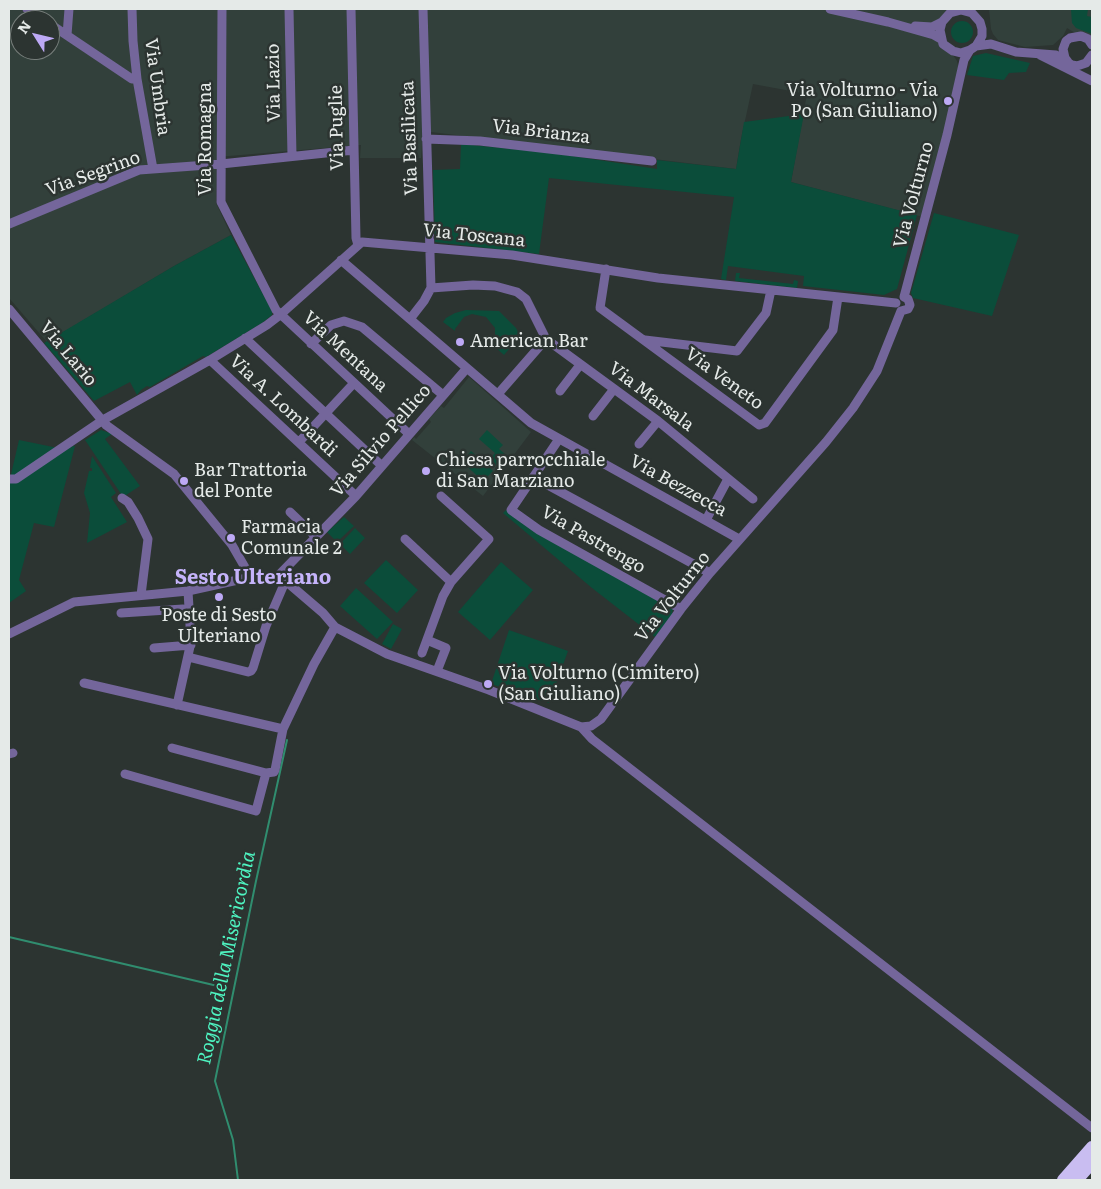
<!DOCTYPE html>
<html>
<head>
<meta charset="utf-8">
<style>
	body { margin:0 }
	#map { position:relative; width:1101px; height:1189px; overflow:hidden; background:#2c3431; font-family:Literata,serif }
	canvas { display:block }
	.frame { position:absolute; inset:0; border:10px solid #e5eae8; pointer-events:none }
	.north { position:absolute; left:10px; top:10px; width:50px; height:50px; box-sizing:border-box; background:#2c3431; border:1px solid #767d7a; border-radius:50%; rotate:306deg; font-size:14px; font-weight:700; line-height:20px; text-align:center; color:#e5eae8 }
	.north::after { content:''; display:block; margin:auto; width:18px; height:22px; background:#bda9f5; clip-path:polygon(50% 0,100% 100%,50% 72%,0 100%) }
</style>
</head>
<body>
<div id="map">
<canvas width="1101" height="1189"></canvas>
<div class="frame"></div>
<div class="north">N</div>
</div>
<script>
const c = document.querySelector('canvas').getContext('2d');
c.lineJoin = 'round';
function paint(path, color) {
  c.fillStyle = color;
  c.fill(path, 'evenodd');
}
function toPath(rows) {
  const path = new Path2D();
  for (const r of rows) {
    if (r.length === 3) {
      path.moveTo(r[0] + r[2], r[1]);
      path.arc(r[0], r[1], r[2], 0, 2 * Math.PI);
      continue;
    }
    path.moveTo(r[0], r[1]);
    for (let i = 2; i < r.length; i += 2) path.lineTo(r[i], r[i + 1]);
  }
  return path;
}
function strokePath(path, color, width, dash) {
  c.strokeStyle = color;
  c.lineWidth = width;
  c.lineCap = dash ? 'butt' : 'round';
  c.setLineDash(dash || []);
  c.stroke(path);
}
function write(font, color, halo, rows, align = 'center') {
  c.font = font + ' Literata,serif';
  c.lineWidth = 5;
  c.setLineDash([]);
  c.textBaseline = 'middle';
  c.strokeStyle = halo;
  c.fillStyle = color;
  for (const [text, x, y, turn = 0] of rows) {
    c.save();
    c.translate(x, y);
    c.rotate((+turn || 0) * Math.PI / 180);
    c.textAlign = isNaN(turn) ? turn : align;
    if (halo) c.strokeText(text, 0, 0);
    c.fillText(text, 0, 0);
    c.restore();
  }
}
paint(toPath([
	[9,9,947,9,942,17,937,30,957,61,959,71,923,217,791,182,807,94,753,84,741,139,736,169,423,131,421,158,360,158,361,145,217,157,216,203,231,235,174,266,47,342,9,298],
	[20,20,50,20,50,50,20,50],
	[989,9,1092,9,1092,43,1067,28,1063,36,1053,45,1025,47,998,40,993,34,991,29],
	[469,377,531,432,483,496,412,440,414,437,416,439,431,422,429,419,441,406,444,408]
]), '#32403b');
paint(toPath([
	[1071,9,1088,9,1087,16,1092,17,1092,34,1076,28,1072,23],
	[962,32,11],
	[986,53,1030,63,1026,72,1009,73,1004,80,967,75,973,56],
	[804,114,791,182,917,215,897,289,884,295,803,286,804,276,728,266,726,280,721,279,734,197,549,178,539,254,435,242,433,170,460,169,461,144,553,153,657,169,657,160,736,169,744,122],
	[934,213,1019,235,992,316,913,298,911,293],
	[231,235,272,311,272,315,262,323,206,357,203,356,150,387,147,386,141,390,137,395,130,382,94,401,44,343,174,266],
	[736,273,740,273,739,278,793,284,794,280,798,281,797,288,735,281],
	[466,310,499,311,516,328,520,336,504,355,495,347,495,328,486,317,472,314,464,317,455,329,455,331,443,322,446,318,455,313],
	[101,430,112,434,105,439,140,486,123,497,85,440],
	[487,430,503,445,499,449,505,454,494,467,488,461,495,453,479,439],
	[19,440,58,448,75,446,54,527,34,523,19,580,26,591,9,603,9,483],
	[471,451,493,471,483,481,462,462],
	[92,456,116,493,111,497,127,522,87,543,90,513,84,493,89,471,92,471,92,468,90,468],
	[506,510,535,532,673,607,672,615,655,637,592,588,503,513],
	[344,517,354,526,337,542,327,532],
	[355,528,365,538,350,554,340,544],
	[386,560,418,590,397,613,364,583],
	[501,562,533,590,490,640,458,612],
	[356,588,393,622,377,639,340,606],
	[393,624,402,629,391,649,382,644],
	[509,630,568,651,549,703,491,684]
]), '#0b4d3a');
strokePath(toPath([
	[9,937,222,987],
	[238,1180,233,1140,215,1081,256,881,287,740]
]), '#308d6f', 2);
strokePath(toPath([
	[27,9,44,20],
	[132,9,133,41,137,79,153,169],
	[222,9,221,202,276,310,409,434],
	[289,9,292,156],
	[351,9,356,238,358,245],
	[830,9,888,22,934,35,941,39],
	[50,24,132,79,137,79],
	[915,26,932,27,942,22],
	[67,35,69,9],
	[976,46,991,44,1016,52,1056,55,1072,65,1077,66,1086,63,1092,55],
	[1040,55,1092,81],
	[1068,62,1065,58,1063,49,1066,41,1070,38,1081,36,1088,39,1092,45],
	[426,139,480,141,652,161],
	[9,224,139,170,221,164,354,150],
	[341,260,531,423,739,539],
	[606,269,600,308,759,425,765,423,833,330,838,297],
	[431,288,473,285,495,286,517,292,526,299,546,339,658,421,753,499],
	[904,297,947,135,964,60,970,50,976,46,982,36,982,29,980,22,972,13,961,10,950,13,942,22,940,30,943,44,953,51,961,53,970,50],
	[9,309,106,425,174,474,232,545,250,576],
	[901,311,908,309,910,305,908,299,904,297],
	[410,319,424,301,431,288,423,9],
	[245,338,382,466],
	[645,340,737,351,766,313,771,290],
	[311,344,331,325,344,321,362,327,443,395],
	[210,360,356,496],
	[560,391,580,365],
	[498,394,546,339],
	[593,416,614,389],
	[559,439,511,510,539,530,681,609],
	[299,442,354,383],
	[639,444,658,421],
	[533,477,710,573],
	[9,479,16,479,103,420,210,360,267,325,280,315,362,242,512,255,658,278,896,303],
	[122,498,128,502,138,518,148,539,141,595],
	[290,512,316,537],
	[706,520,728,479],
	[405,539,451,582],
	[276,578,356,496,467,368],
	[121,613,183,609],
	[9,634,74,602,188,591,247,578,250,576,263,576,276,578,288,583,323,613,335,627,387,654,489,690,581,727,591,726,601,719,681,609,710,573,826,442,853,408,877,371,901,311],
	[427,640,446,648,437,671],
	[154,648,191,645],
	[422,653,443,596,451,582,489,539,441,496],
	[188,657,248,672,251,671,253,668,266,626,285,582],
	[84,683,283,729],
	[177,705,191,642,188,591],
	[581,727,592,739,1092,1128],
	[172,748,266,773],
	[9,754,13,753],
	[125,774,256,811,266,773,274,772,275,770,283,729,314,664,335,627]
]), '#74669b', 9);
strokePath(toPath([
	[1063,1180,1092,1147],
	[1077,1180,1092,1163]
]), '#c9bdf1', 12);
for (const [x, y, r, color] of [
	[948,101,5,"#bda9f5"],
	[460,342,5,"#bda9f5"],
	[426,471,5,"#bda9f5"],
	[184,481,5,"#bda9f5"],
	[231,538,5,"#bda9f5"],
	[219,597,5,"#bda9f5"],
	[488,684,5,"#bda9f5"]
]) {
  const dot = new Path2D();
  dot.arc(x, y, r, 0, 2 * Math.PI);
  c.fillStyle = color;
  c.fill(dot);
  strokePath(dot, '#2c3431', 2);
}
write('18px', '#e5eae8', '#2c3431', [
	["Via Lazio",274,83,-91],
	["Via Umbria",157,87,82],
	["Via Puglie",337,128,-91],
	["Via Brianza",541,132,7],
	["Via Basilicata",410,138,-92],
	["Via Romagna",206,139,-90],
	["Via Segrino",93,174,-20],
	["Via Volturno",914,195,-75],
	["Via Toscana",474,236,6],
	["Via Mentana",345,352,43],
	["Via Lario",68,354,50],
	["Via Veneto",724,379,36],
	["Via Marsala",651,397,37],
	["Via A. Lombardi",283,406,43],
	["Via Silvio Pellico",381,441,-49],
	["Via Bezzecca",678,486,29],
	["Via Pastrengo",593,540,30],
	["Via Volturno",673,597,-52]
]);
write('18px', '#e5eae8', '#2c3431', [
	["Via Volturno - Via",938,91,"right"],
	["Po (San Giuliano)",938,112,"right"],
	["American Bar",470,342],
	["Chiesa parrocchiale",436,461],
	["di San Marziano",436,482],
	["Bar Trattoria",194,471],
	["del Ponte",194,492],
	["Farmacia",241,528],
	["Comunale 2",241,549],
	["Poste di Sesto",219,616,"center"],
	["Ulteriano",219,637,"center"],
	["Via Volturno (Cimitero)",498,674],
	["(San Giuliano)",498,695]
], 'left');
write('italic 19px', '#4ef3c0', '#2c3431', [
	["Roggia della Misericordia",227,958,-78]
]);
write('bold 20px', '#c5b3fa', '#2c3431', [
	["Sesto Ulteriano",253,578]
]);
</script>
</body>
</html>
